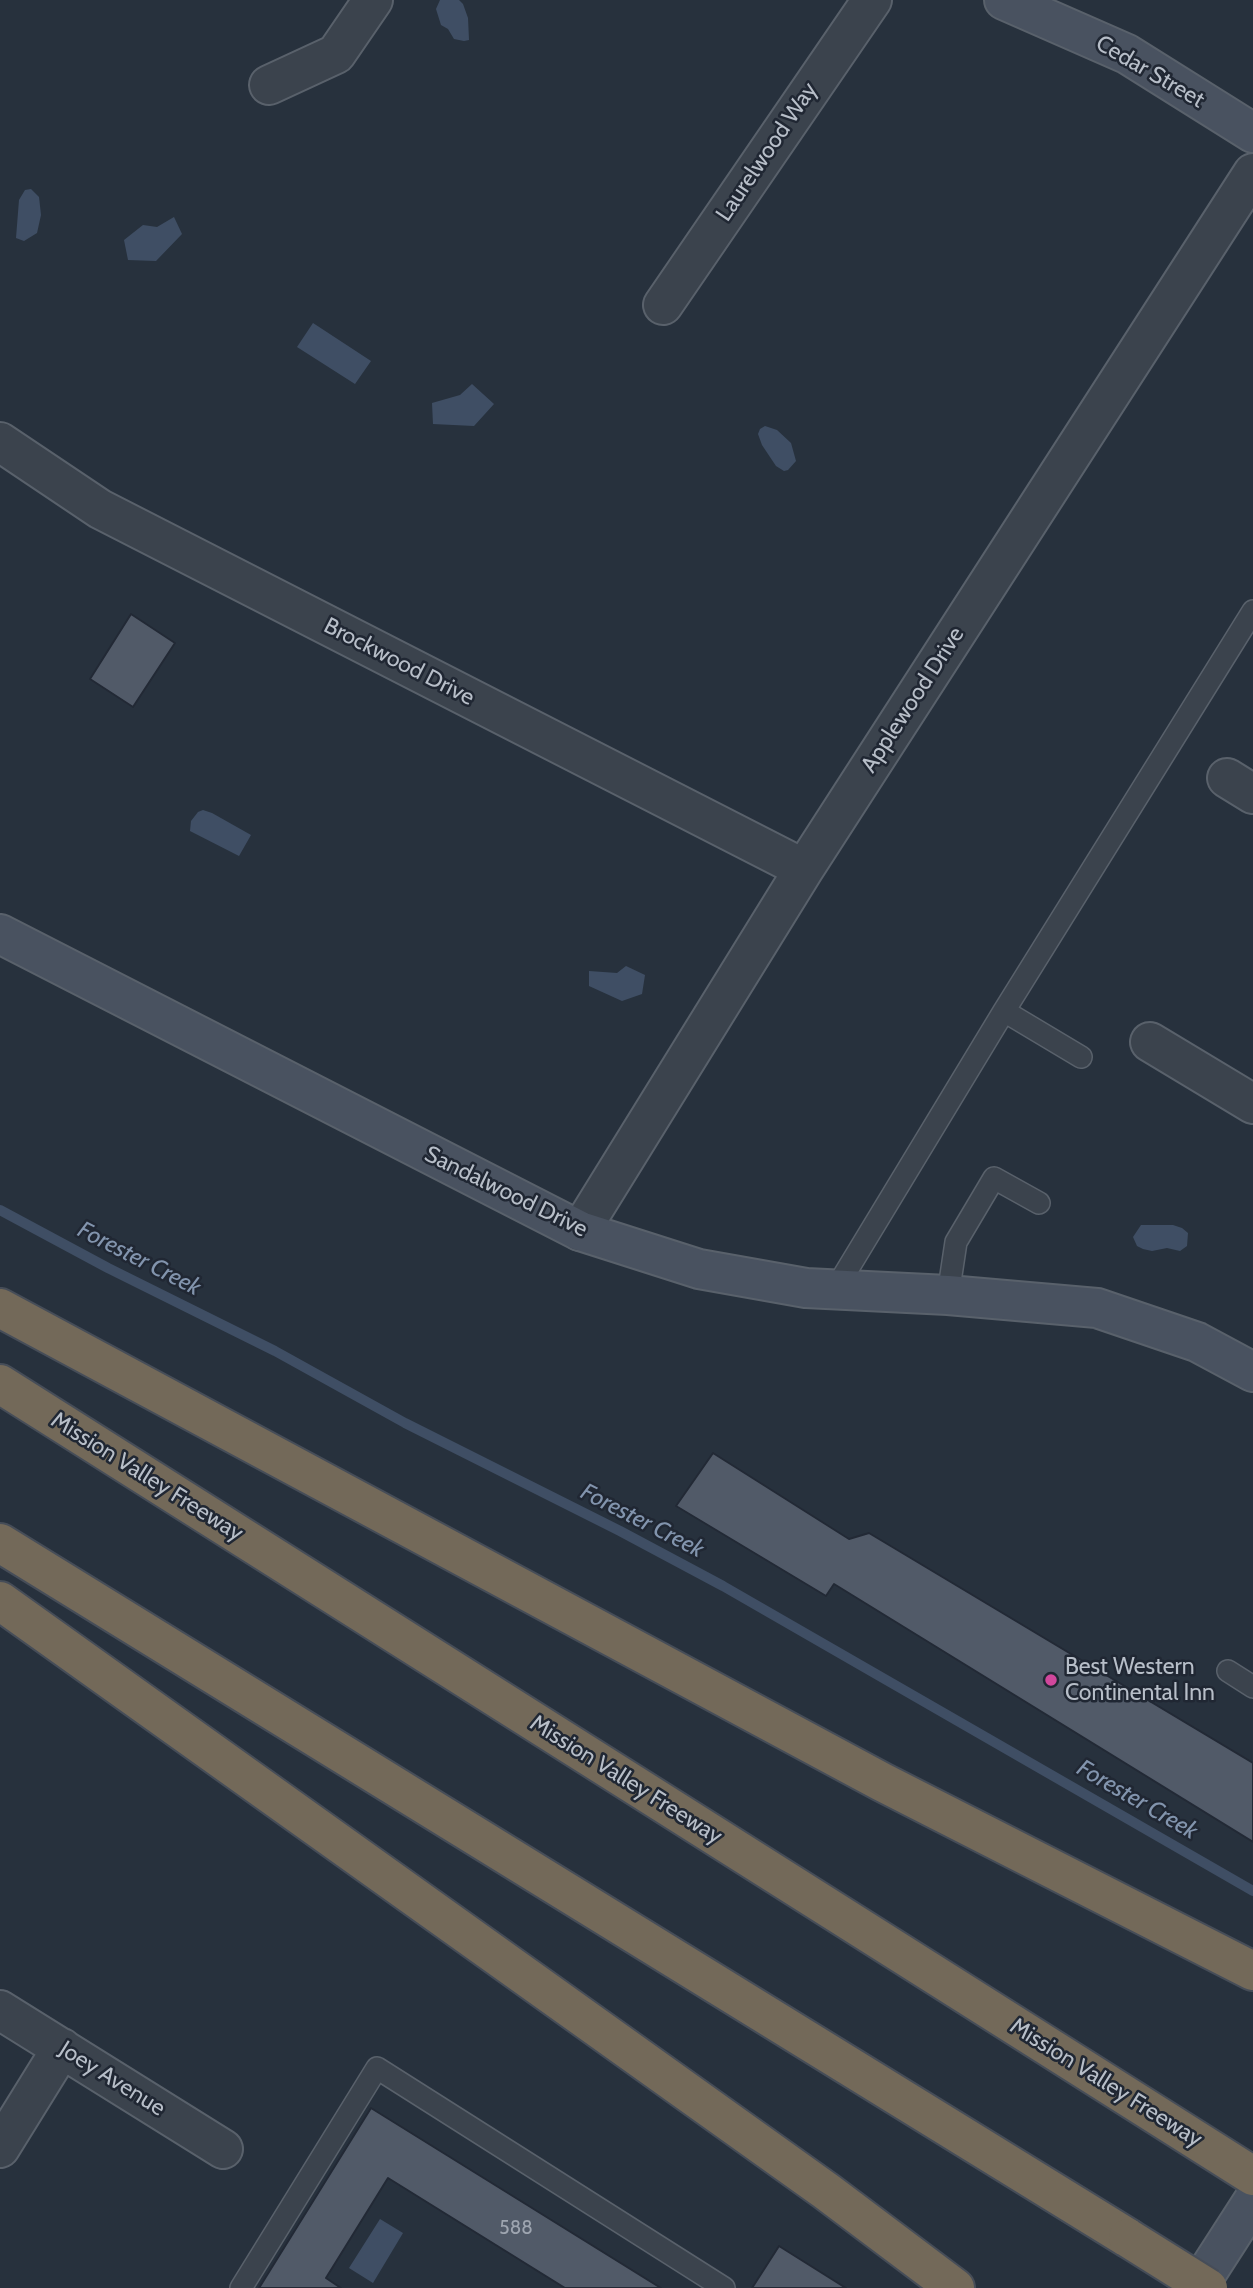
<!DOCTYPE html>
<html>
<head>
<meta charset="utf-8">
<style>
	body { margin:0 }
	canvas { display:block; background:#27313d }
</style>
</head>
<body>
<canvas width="1253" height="2288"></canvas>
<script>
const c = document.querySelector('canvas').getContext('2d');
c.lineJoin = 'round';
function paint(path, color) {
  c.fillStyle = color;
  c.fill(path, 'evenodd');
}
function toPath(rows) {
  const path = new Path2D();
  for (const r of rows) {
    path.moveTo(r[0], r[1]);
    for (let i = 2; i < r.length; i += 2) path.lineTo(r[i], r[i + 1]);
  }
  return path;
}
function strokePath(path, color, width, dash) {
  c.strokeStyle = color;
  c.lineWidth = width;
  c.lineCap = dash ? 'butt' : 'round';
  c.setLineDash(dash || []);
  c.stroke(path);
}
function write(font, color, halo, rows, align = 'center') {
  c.font = font + ' Cabin,sans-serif';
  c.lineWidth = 5;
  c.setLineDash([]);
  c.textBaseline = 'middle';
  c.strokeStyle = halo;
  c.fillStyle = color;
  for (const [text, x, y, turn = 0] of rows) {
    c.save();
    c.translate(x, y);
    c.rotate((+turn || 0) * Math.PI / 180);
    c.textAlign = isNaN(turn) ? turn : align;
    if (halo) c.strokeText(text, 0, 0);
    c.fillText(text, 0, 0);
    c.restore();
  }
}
paint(toPath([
	[440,0,459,0,463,4,468,18,469,40,464,41,454,39,448,29,441,25,436,9],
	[31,189,39,197,41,215,37,233,24,241,16,238,19,200,25,190],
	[174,217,182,234,156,261,128,260,124,240,143,225,157,227],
	[313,323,371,361,355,384,297,347],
	[472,384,494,404,474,426,433,424,432,403,460,395],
	[765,426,777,430,791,443,796,461,788,470,784,471,776,466,762,445,758,434,760,429],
	[203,810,212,813,251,835,239,856,190,831,191,821,198,812],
	[626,966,645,975,642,994,622,1001,589,986,589,971,617,973],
	[1141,1225,1173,1225,1182,1228,1188,1233,1187,1246,1180,1251,1167,1248,1152,1251,1143,1249,1137,1246,1133,1237],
	[380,2219,403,2233,373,2283,349,2268]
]), '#3f4e64');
strokePath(toPath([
	[0,1210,108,1268,275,1351,405,1423,620,1531,723,1586,1253,1891]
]), '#3f4e64', 10);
const building = toPath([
	[131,614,175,643,133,707,90,679,131,614],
	[713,1453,849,1539,869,1533,1253,1763,1253,1842,834,1584,826,1596,676,1506,713,1453],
	[371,2108,661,2288,565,2288,388,2178,326,2278,341,2288,259,2288,371,2108],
	[779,2246,846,2288,752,2288,779,2246]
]);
paint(building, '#515a68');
strokePath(building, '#222935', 2);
const lane = toPath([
	[1004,1011,1081,1057],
	[835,1290,1004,1011,1253,611],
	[948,1295,956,1242,994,1178,1039,1203],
	[1228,1671,1253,1687],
	[241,2288,377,2068,724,2288]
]);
const street = toPath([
	[269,85,336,54,373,0],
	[663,305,872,0],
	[0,442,100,509,804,869],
	[1227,778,1253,794],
	[1150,1042,1253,1104],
	[580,1231,804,869,1253,173],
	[0,2010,223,2149],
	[0,2148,62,2048]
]);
const secondary = toPath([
	[1004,0,1127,54,1253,133],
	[0,934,580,1231,699,1269,806,1288,948,1295,1097,1308,1197,1342,1253,1372],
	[1197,2288,1253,2201]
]);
const highway = toPath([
	[0,1308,882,1782,1253,1971],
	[0,1384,1253,2176],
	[0,1543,1128,2238],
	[0,1601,826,2191,955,2288]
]);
strokePath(lane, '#59616b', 24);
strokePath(street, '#59616b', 42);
strokePath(secondary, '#59616b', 42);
strokePath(highway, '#464d58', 42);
strokePath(lane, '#3b434d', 21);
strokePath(street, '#3b434d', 38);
strokePath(secondary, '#495260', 38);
strokePath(highway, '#736959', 38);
const highwayBridge = toPath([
	[1128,2238,1208,2288]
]);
strokePath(highwayBridge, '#464d58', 42, []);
strokePath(highwayBridge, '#736959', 38);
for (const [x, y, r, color] of [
	[1051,1680,7,"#d1479c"]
]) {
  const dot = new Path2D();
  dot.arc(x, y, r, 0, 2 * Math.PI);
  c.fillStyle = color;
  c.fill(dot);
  strokePath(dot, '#202733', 2.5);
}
write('19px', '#9ea5b0', null, [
	["588",516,2228]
]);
write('23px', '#b7bec8', '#202733', [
	["Cedar Street",1150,72,30],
	["Laurelwood Way",767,152,-56],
	["Brockwood Drive",399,662,27],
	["Applewood Drive",913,700,-57],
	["Sandalwood Drive",506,1192,26],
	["Mission Valley Freeway",147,1477,32],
	["Mission Valley Freeway",626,1780,32],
	["Joey Avenue",112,2079,32],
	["Mission Valley Freeway",1106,2083,32]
]);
write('23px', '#b7bec8', '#202733', [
	["Best Western",1065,1667],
	["Continental Inn",1065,1693]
], 'left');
write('italic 24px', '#8294ad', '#202733', [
	["Forester Creek",139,1259,27],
	["Forester Creek",642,1521,27],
	["Forester Creek",1137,1800,30]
]);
</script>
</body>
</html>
